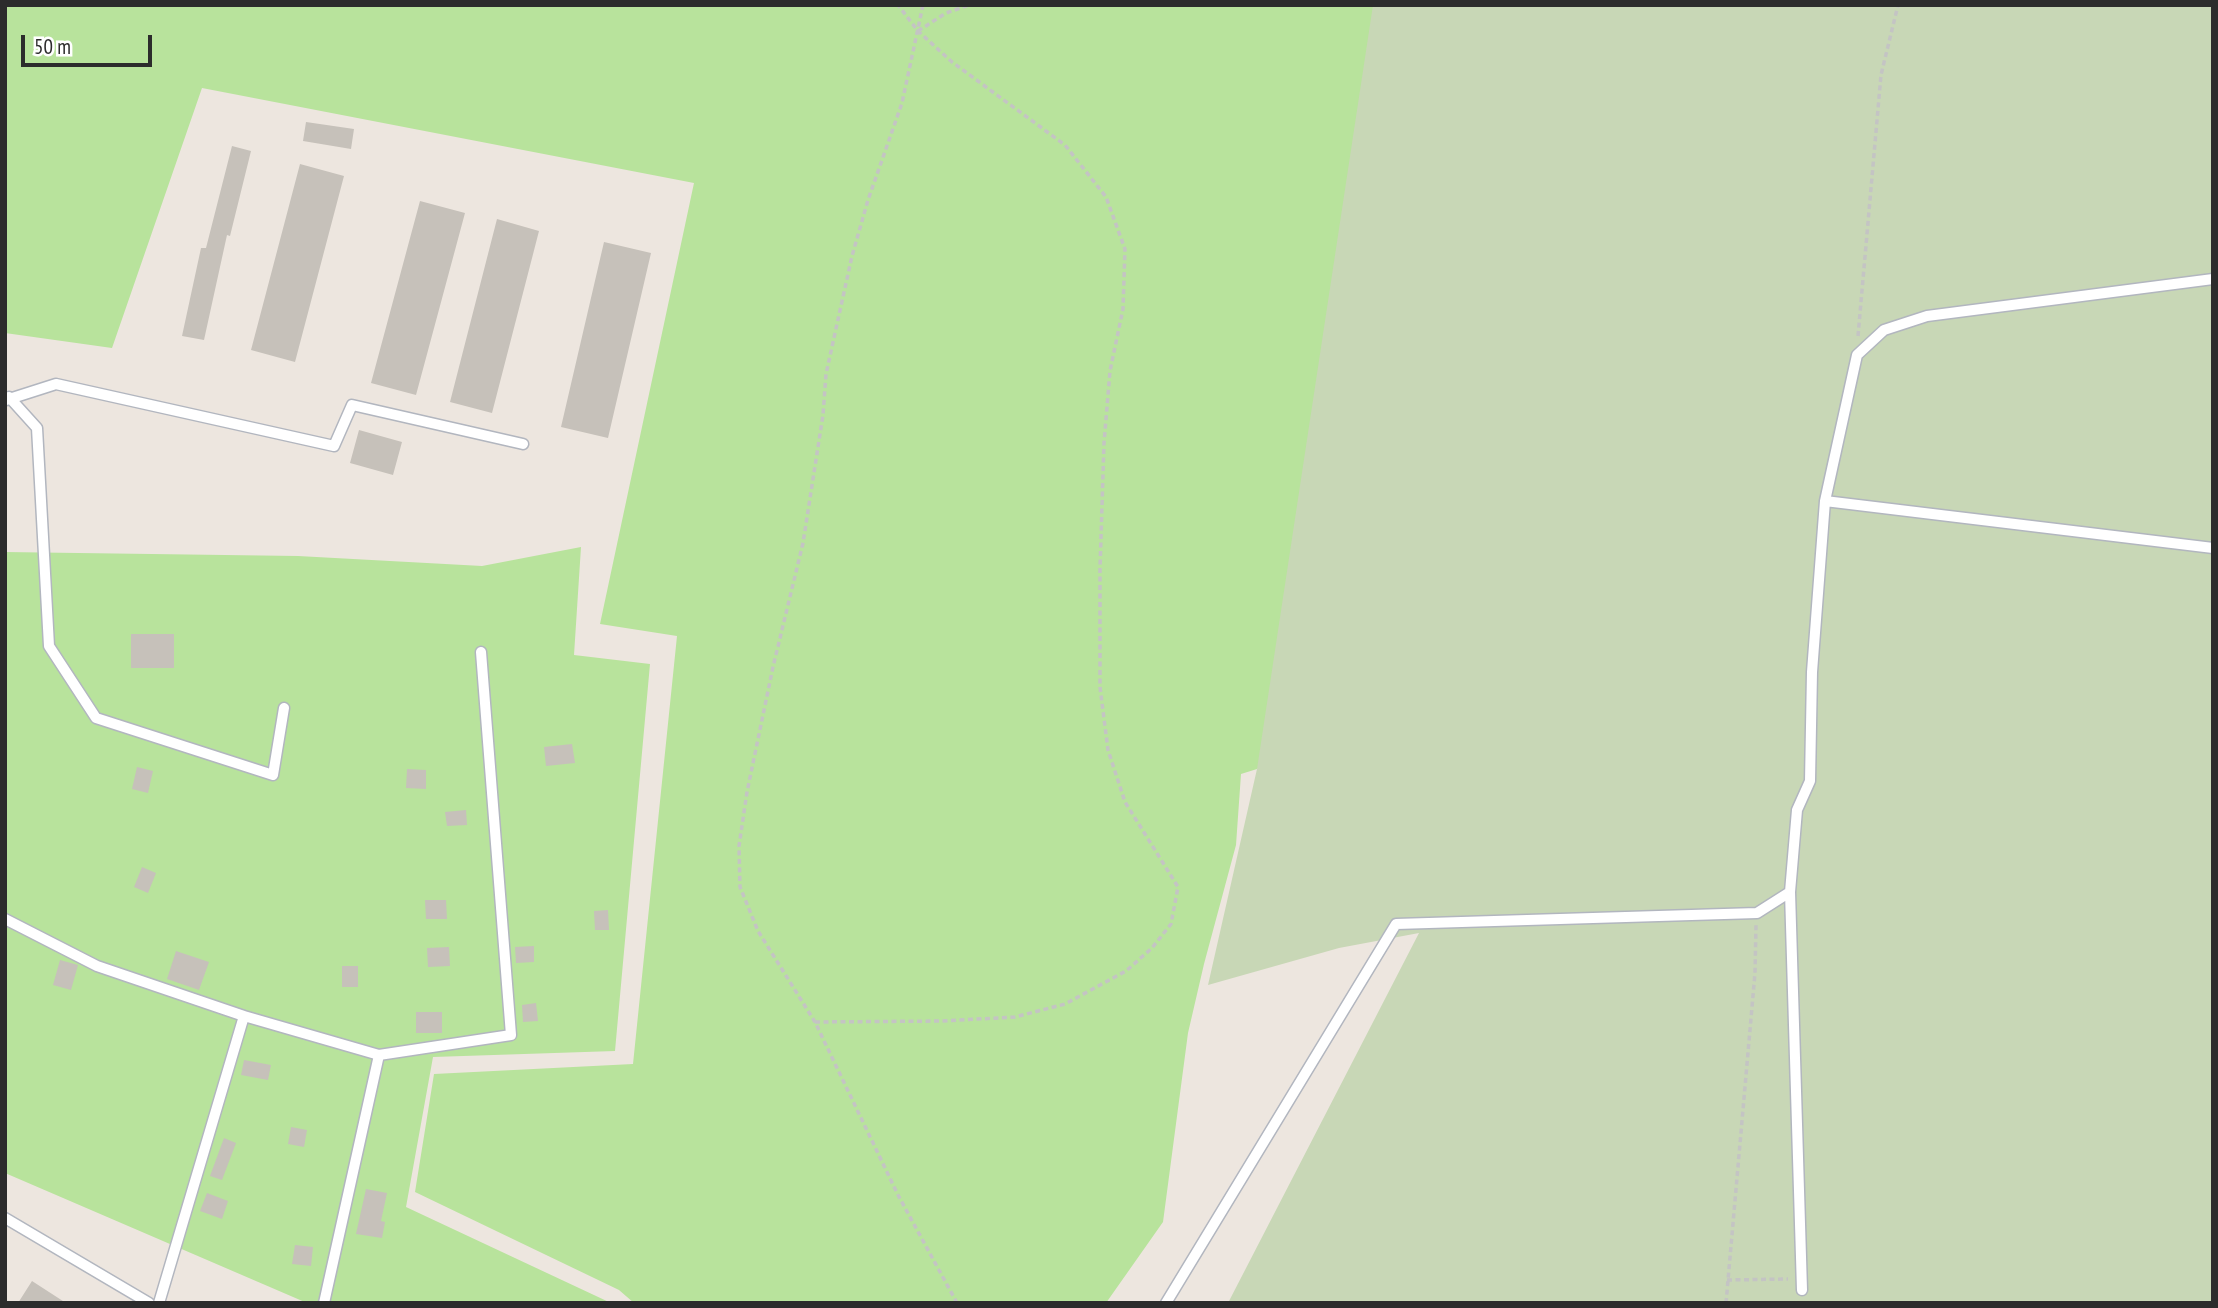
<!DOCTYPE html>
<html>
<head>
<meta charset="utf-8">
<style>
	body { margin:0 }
	#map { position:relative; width:2218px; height:1308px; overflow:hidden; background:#ede6df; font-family:"PT Sans Narrow",sans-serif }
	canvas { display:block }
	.frame { position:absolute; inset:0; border:7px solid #2c2c2c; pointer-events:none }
	.scale { position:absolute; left:21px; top:35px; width:131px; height:32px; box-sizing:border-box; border:4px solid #2c2c2c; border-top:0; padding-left:9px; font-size:21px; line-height:24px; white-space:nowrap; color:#2c2c2c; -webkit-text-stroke:5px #fff; paint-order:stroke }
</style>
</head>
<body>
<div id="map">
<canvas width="2218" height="1308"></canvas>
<div class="frame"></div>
<div class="scale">50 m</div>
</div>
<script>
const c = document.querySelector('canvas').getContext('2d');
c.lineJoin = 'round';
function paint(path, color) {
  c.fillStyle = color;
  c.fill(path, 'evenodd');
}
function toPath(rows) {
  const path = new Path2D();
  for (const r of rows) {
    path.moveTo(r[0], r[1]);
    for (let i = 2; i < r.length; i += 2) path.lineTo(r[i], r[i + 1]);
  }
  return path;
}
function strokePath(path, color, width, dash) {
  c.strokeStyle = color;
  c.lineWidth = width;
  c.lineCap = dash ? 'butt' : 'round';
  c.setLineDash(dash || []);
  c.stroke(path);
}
paint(toPath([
	[5,5,1888,5,1257,769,1241,774,1236,845,1204,964,1188,1033,1163,1222,1106,1303,634,1303,619,1290,415,1192,434,1074,633,1064,677,636,600,624,694,183,202,88,112,348,5,333],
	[581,547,574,655,650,664,615,1051,433,1057,406,1207,611,1303,307,1303,5,1173,5,552,298,556,482,566]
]), '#b8e39c');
paint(toPath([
	[1373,5,2213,5,2213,1303,1228,1303,1419,933,1339,948,1208,985,1257,769]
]), '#c8d7b6');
paint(toPath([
	[306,122,354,129,351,149,303,141],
	[232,146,251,151,230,236,227,235,204,340,182,336,201,248,206,248],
	[300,164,344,176,295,362,251,350],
	[420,201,465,213,416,395,371,383],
	[497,219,539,231,492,413,450,402],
	[604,242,651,253,608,438,561,427],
	[359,430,402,442,393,475,350,463],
	[131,634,174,634,174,668,131,668],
	[572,744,575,763,546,766,544,747],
	[137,767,153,771,148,793,132,789],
	[407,769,426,770,426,789,406,788],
	[466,810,467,825,447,826,445,812],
	[142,867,156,873,148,893,134,887],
	[425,900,446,900,447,919,426,919],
	[608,910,609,930,595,930,594,911],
	[534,946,534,962,516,963,515,947],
	[449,947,450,966,428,967,427,948],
	[176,951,209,962,199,990,167,979],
	[60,960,78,965,71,990,53,985],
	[342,966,358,966,358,987,342,987],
	[536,1003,538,1021,523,1022,522,1005],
	[416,1012,442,1012,442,1033,416,1033],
	[244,1060,271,1065,268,1080,241,1075],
	[291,1127,307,1130,304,1147,288,1144],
	[224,1138,236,1143,222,1180,210,1176],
	[366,1189,387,1193,381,1221,385,1222,382,1238,356,1234],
	[207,1193,228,1201,222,1219,200,1211],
	[295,1245,313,1247,311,1266,292,1264],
	[32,1281,66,1303,18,1303]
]), '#c6c1ba');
const lane = toPath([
	[9,397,37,428,49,646,96,718,273,775,284,708],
	[6,400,56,384,334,446,352,405,523,444],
	[1825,501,2213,548],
	[1790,892,1802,1290],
	[5,919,97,966,244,1016],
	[5,1218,149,1303],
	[159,1303,244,1016,379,1055],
	[324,1303,379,1055,511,1035,481,652],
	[1166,1303,1396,924,1757,913,1790,892,1797,810,1810,781,1812,672,1825,501,1857,355,1884,330,1927,316,2213,279]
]);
strokePath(lane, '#b2b6bf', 13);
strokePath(toPath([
	[923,5,902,103,868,200,852,256,826,374,823,415,803,543,773,667,747,792,739,846,740,887,758,931,815,1022,898,1195,957,1303],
	[918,31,946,13,969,5],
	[1858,336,1881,75,1898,5],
	[815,1022,942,1021,1015,1017,1065,1004,1126,971,1152,948,1171,924,1178,887,1125,802,1108,750,1100,687,1100,569,1104,443,1110,371,1123,309,1125,249,1106,197,1065,145,952,62,918,31,898,5],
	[1727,1280,1788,1279],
	[1726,1303,1755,973,1756,925]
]), '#c4c4c4', 3.5, [5, 3.5]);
strokePath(lane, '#fff', 10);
</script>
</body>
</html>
